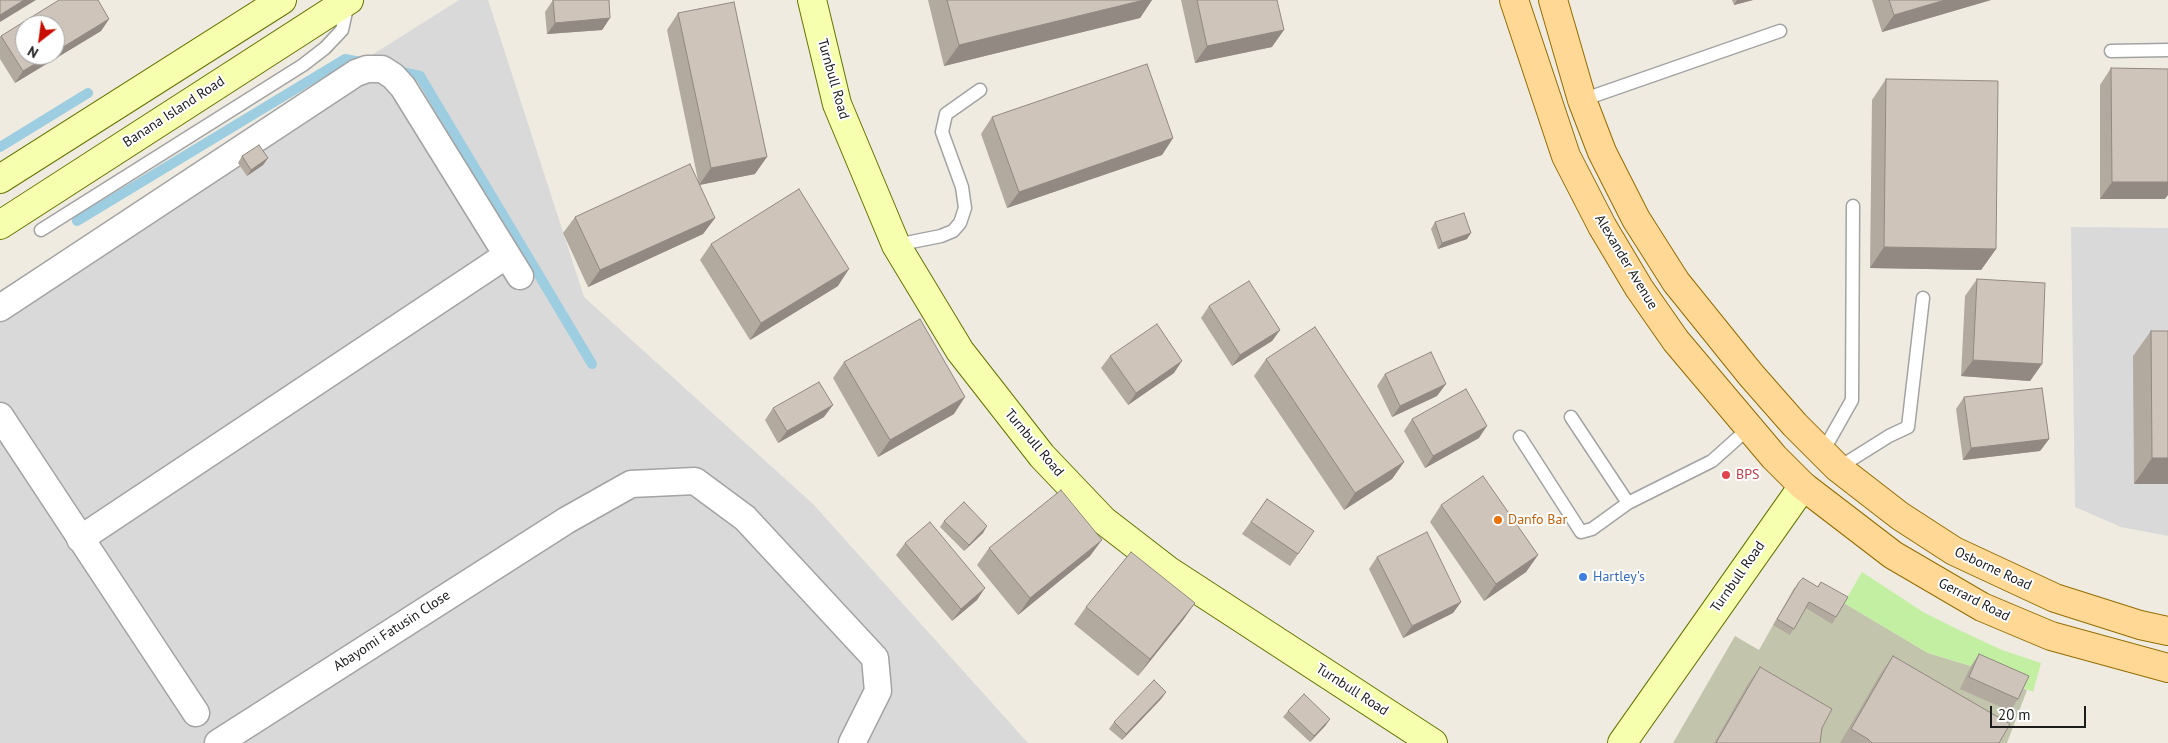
<!DOCTYPE html>
<html>
<head>
<meta charset="utf-8">
<style>
	body { margin:0 }
	#map { position:relative; width:2168px; height:743px; overflow:hidden; background:#efebe0; font-family:"PT Sans",sans-serif }
	canvas { display:block }
	.north { position:absolute; left:15px; top:15px; width:50px; height:50px; box-sizing:border-box; background:#fff; border:1px solid #a4a4a4; border-radius:50%; rotate:210deg; font-size:14px; font-weight:700; line-height:20px; text-align:center; color:#1c1c1c }
	.north::after { content:''; display:block; margin:auto; width:18px; height:22px; background:#c80d00; clip-path:polygon(50% 0,100% 100%,50% 72%,0 100%) }
	.scale { position:absolute; left:1990px; top:706px; width:96px; height:22px; box-sizing:border-box; border:2px solid #1c1c1c; border-top:0; padding-left:6px; font-size:15px; line-height:18px; white-space:nowrap; color:#1c1c1c; -webkit-text-stroke:4px #fff; paint-order:stroke }
</style>
</head>
<body>
<div id="map">
<canvas width="2168" height="743"></canvas>
<div class="north">N</div>
<div class="scale">20 m</div>
</div>
<script>
const c = document.querySelector('canvas').getContext('2d');
c.lineJoin = 'round';
function paint(path, color) {
  c.fillStyle = color;
  c.fill(path, 'evenodd');
}
function toPath(rows) {
  const path = new Path2D();
  for (const r of rows) {
    path.moveTo(r[0], r[1]);
    for (let i = 2; i < r.length; i += 2) path.lineTo(r[i], r[i + 1]);
  }
  return path;
}
function strokePath(path, color, width, dash) {
  c.strokeStyle = color;
  c.lineWidth = width;
  c.lineCap = dash ? 'butt' : 'round';
  c.setLineDash(dash || []);
  c.stroke(path);
}
function write(font, color, halo, rows, align = 'center') {
  c.font = font + ' "PT Sans",sans-serif';
  c.lineWidth = 4;
  c.setLineDash([]);
  c.textBaseline = 'middle';
  c.strokeStyle = halo;
  c.fillStyle = color;
  for (const [text, x, y, turn = 0] of rows) {
    c.save();
    c.translate(x, y);
    c.rotate((+turn || 0) * Math.PI / 180);
    c.textAlign = isNaN(turn) ? turn : align;
    if (halo) c.strokeText(text, 0, 0);
    c.fillText(text, 0, 0);
    c.restore();
  }
}
paint(toPath([
	[459,0,488,0,584,297,813,504,1028,743,0,743,0,290],
	[2071,227,2168,228,2168,536,2121,527,2075,507]
]), '#dad9d9');
paint(toPath([
	[1799,584,1844,603,1928,653,1971,666,2027,690,2007,743,1673,743,1735,636,1759,650,1794,588]
]), '#c2c4ab');
paint(toPath([
	[1862,572,1923,612,1959,630,2002,650,2041,663,2033,692,1971,666,1928,653,1844,603]
]), '#c2efa1');
strokePath(toPath([
	[397,71,420,76,592,364],
	[0,147,88,93],
	[77,221,345,59,366,63]
]), '#9ccde1', 10);
const lane = toPath([
	[2111,51,2168,50],
	[1582,100,1780,31],
	[41,230,303,65,325,48,342,30,348,3],
	[896,245,941,236,953,231,960,223,965,208,962,187,942,132,946,114,980,90],
	[1571,417,1628,503,1712,461,1749,428],
	[1520,437,1581,532,1592,529,1628,503],
	[1822,453,1852,400,1853,206],
	[1838,468,1889,436,1908,427,1923,298]
]);
const street = toPath([
	[0,308,356,73,367,69,382,69,393,76,403,87,520,276],
	[0,416,196,713],
	[80,539,507,255],
	[218,743,567,520,631,484,695,481,745,518,875,658,878,691,852,743]
]);
const secondary = toPath([
	[812,0,837,104,896,245,960,351,1042,456,1103,520,1169,571,1433,743],
	[0,179,282,0],
	[0,225,349,0],
	[1622,743,1803,486]
]);
const primary = toPath([
	[1514,0,1566,156,1602,226,1639,288,1676,341,1774,457,1803,486,1893,555,1982,607,2051,636,2168,668],
	[1553,0,1582,100,1602,152,1636,219,1676,282,1751,375,1795,425,1838,468,1900,516,1954,551,2055,598,2140,625,2168,631]
]);
strokePath(lane, '#a3a3a3', 15);
strokePath(street, '#a3a3a3', 29);
strokePath(secondary, '#627600', 30);
strokePath(primary, '#946d00', 30);
strokePath(lane, '#fff', 12);
strokePath(street, '#fff', 26);
strokePath(secondary, '#f6ffae', 28);
strokePath(primary, '#ffd895', 28);
paint(toPath([
	[553,0,610,18,602,30,547,34,545,12],
	[928,0,1152,0,1140,18,944,66],
	[1181,0,1277,0,1272,47,1195,63],
	[1732,0,1753,0,1734,5],
	[1872,0,1991,0,1882,32],
	[678,13,755,174,699,185,715,218,703,234,588,287,563,233,575,217,699,185,667,30],
	[109,19,101,31,15,83,0,59,0,37,1,36],
	[2111,68,2165,199,2100,199,2100,85],
	[1886,79,1996,249,1981,270,1870,268,1872,100],
	[992,117,1173,138,1162,155,1007,208,981,134],
	[242,156,268,158,263,165,247,176,238,163],
	[1435,222,1467,239,1438,249,1431,229],
	[711,244,838,286,750,340,700,260],
	[1977,279,2042,364,2030,381,1961,376,1965,296],
	[1209,306,1280,330,1272,341,1232,366,1201,318],
	[2151,331,2168,331,2168,484,2134,484,2133,356],
	[1110,356,1174,373,1128,405,1101,368],
	[1266,359,1404,462,1392,479,1344,510,1254,376],
	[844,362,954,414,878,457,833,378],
	[1385,374,1437,396,1392,417,1377,386],
	[1964,397,2049,439,2040,451,1963,460,1956,409],
	[773,408,824,417,778,443,765,420],
	[1412,419,1479,438,1425,468,1404,431],
	[1267,499,1314,531,1290,566,1242,534],
	[1441,505,1538,555,1526,572,1484,601,1430,522],
	[944,521,983,533,964,551,940,527],
	[905,543,977,600,952,621,896,555],
	[989,548,1090,556,1018,615,977,565],
	[1377,557,1461,602,1453,613,1403,638,1369,569],
	[1799,582,1817,587,1821,582,1836,617,1832,624,1806,608,1790,635,1773,625],
	[1195,603,1183,620,1138,676,1074,624,1086,607],
	[1979,654,2018,699,2010,711,1960,689,1971,666],
	[1893,656,1999,743,1840,743,1881,673],
	[1760,667,1822,728,1820,743,1714,743,1748,684],
	[1162,698,1122,740,1109,729,1114,722],
	[1288,711,1326,725,1310,742,1283,717]
]), '#b2a99f');
paint(toPath([
	[24,0,36,0,0,22,0,15],
	[1144,0,1152,0,1140,18,944,66,959,45],
	[1737,0,1753,0,1734,5],
	[1945,0,1991,0,1882,32,1894,15],
	[610,18,602,30,547,34,555,23],
	[109,19,101,31,15,83,23,71,50,55,55,55,55,52],
	[1284,30,1272,47,1195,63,1207,46],
	[1173,138,1162,155,1007,208,1019,192],
	[767,157,755,174,699,185,711,168],
	[268,158,263,165,247,176,251,170],
	[2112,182,2168,182,2168,195,2165,199,2100,199],
	[715,218,703,234,588,287,600,270],
	[1471,233,1467,239,1438,249,1442,243],
	[1884,247,1996,249,1981,270,1870,268],
	[849,269,838,286,750,340,761,323],
	[1280,330,1272,341,1232,366,1240,355],
	[1973,360,2042,364,2030,381,1961,376],
	[1182,361,1174,373,1128,405,1136,393],
	[1446,384,1437,396,1392,417,1400,406],
	[965,397,954,414,878,457,890,440],
	[833,405,824,417,778,443,787,431],
	[1487,426,1479,438,1425,468,1433,456],
	[2049,439,2040,451,1963,460,1971,448],
	[2152,458,2168,458,2168,484,2134,484],
	[1404,462,1392,479,1344,510,1355,493],
	[987,526,983,533,964,551,969,545],
	[1102,540,1090,556,1018,615,1030,598],
	[1538,555,1526,572,1484,601,1496,584],
	[985,588,977,600,952,621,961,609],
	[1461,602,1453,613,1403,638,1412,626],
	[1195,603,1183,620,1138,676,1150,659],
	[1166,692,1162,698,1122,740,1126,734],
	[1330,719,1326,725,1310,742,1314,736]
]), '#918982');
const building = toPath([
	[0,0,24,0,0,15,0,0],
	[59,0,98,0,109,19,55,52,55,25,25,25,25,55,50,55,23,71,1,36,59,0],
	[553,0,609,0,610,18,555,23,553,0],
	[947,0,1144,0,959,45,947,0],
	[1197,0,1277,0,1284,30,1207,46,1197,0],
	[1889,0,1945,0,1894,15,1889,0],
	[734,2,767,157,711,168,678,13,734,2],
	[1147,64,1173,138,1019,192,992,117,1147,64],
	[2111,68,2168,69,2168,182,2112,182,2111,68],
	[1886,79,1998,81,1996,249,1884,247,1886,79],
	[259,145,268,158,251,170,242,156,259,145],
	[690,164,715,218,600,270,575,217,690,164],
	[799,189,849,269,761,323,711,244,799,189],
	[1464,213,1471,233,1442,243,1435,222,1464,213],
	[1977,279,2045,283,2042,364,1973,360,1977,279],
	[1249,281,1280,330,1240,355,1209,306,1249,281],
	[920,319,965,397,890,440,844,362,920,319],
	[1157,324,1182,361,1136,393,1110,356,1157,324],
	[1315,327,1404,462,1355,493,1266,359,1315,327],
	[2151,331,2168,331,2168,458,2152,458,2151,331],
	[1431,352,1446,384,1400,406,1385,374,1431,352],
	[819,382,833,405,787,431,773,408,819,382],
	[2042,388,2049,439,1971,448,1964,397,2042,388],
	[1466,389,1487,426,1433,456,1412,419,1466,389],
	[1483,476,1538,555,1496,584,1441,505,1483,476],
	[1061,490,1102,540,1030,598,989,548,1061,490],
	[1267,499,1314,531,1298,554,1251,522,1267,499],
	[964,502,987,526,969,545,944,521,964,502],
	[930,522,985,588,961,609,905,543,930,522],
	[1427,532,1461,602,1412,626,1377,557,1427,532],
	[1131,552,1195,603,1150,659,1086,607,1131,552],
	[1803,578,1818,587,1821,582,1848,597,1836,617,1809,602,1794,629,1777,619,1799,582,1803,578],
	[1979,654,2029,676,2018,699,1969,677,1979,654],
	[1893,656,2010,724,1999,743,1872,743,1868,739,1851,729,1893,656],
	[1760,667,1832,709,1822,728,1820,743,1716,743,1760,667],
	[1154,680,1166,692,1126,734,1114,722,1154,680],
	[1304,694,1330,719,1314,736,1288,711,1304,694]
]);
paint(building, '#cfc4b9');
strokePath(building, '#918982', 1);
for (const [x, y, r, color] of [
	[1726,475,5,"#e0444e"],
	[1498,520,5,"#e8710a"],
	[1583,577,5,"#3f7fe0"]
]) {
  const dot = new Path2D();
  dot.arc(x, y, r, 0, 2 * Math.PI);
  c.fillStyle = color;
  c.fill(dot);
  strokePath(dot, '#fff', 2);
}
write('14px', '#1c1c1c', '#fff', [
	["Turnbull Road",833,79,74],
	["Banana Island Road",174,112,-33],
	["Alexander Avenue",1626,262,59],
	["Turnbull Road",1034,443,50],
	["Osborne Road",1993,569,25],
	["Turnbull Road",1738,577,-55],
	["Gerrard Road",1974,600,27],
	["Abayomi Fatusin Close",392,631,-33],
	["Turnbull Road",1352,690,33]
]);
write('14px', '#be3a42', '#fff', [
	["BPS",1736,475]
], 'left');
write('14px', '#c56008', '#fff', [
	["Danfo Bar",1508,520]
], 'left');
write('14px', '#366cbe', '#fff', [
	["Hartley's",1593,577]
], 'left');
</script>
</body>
</html>
